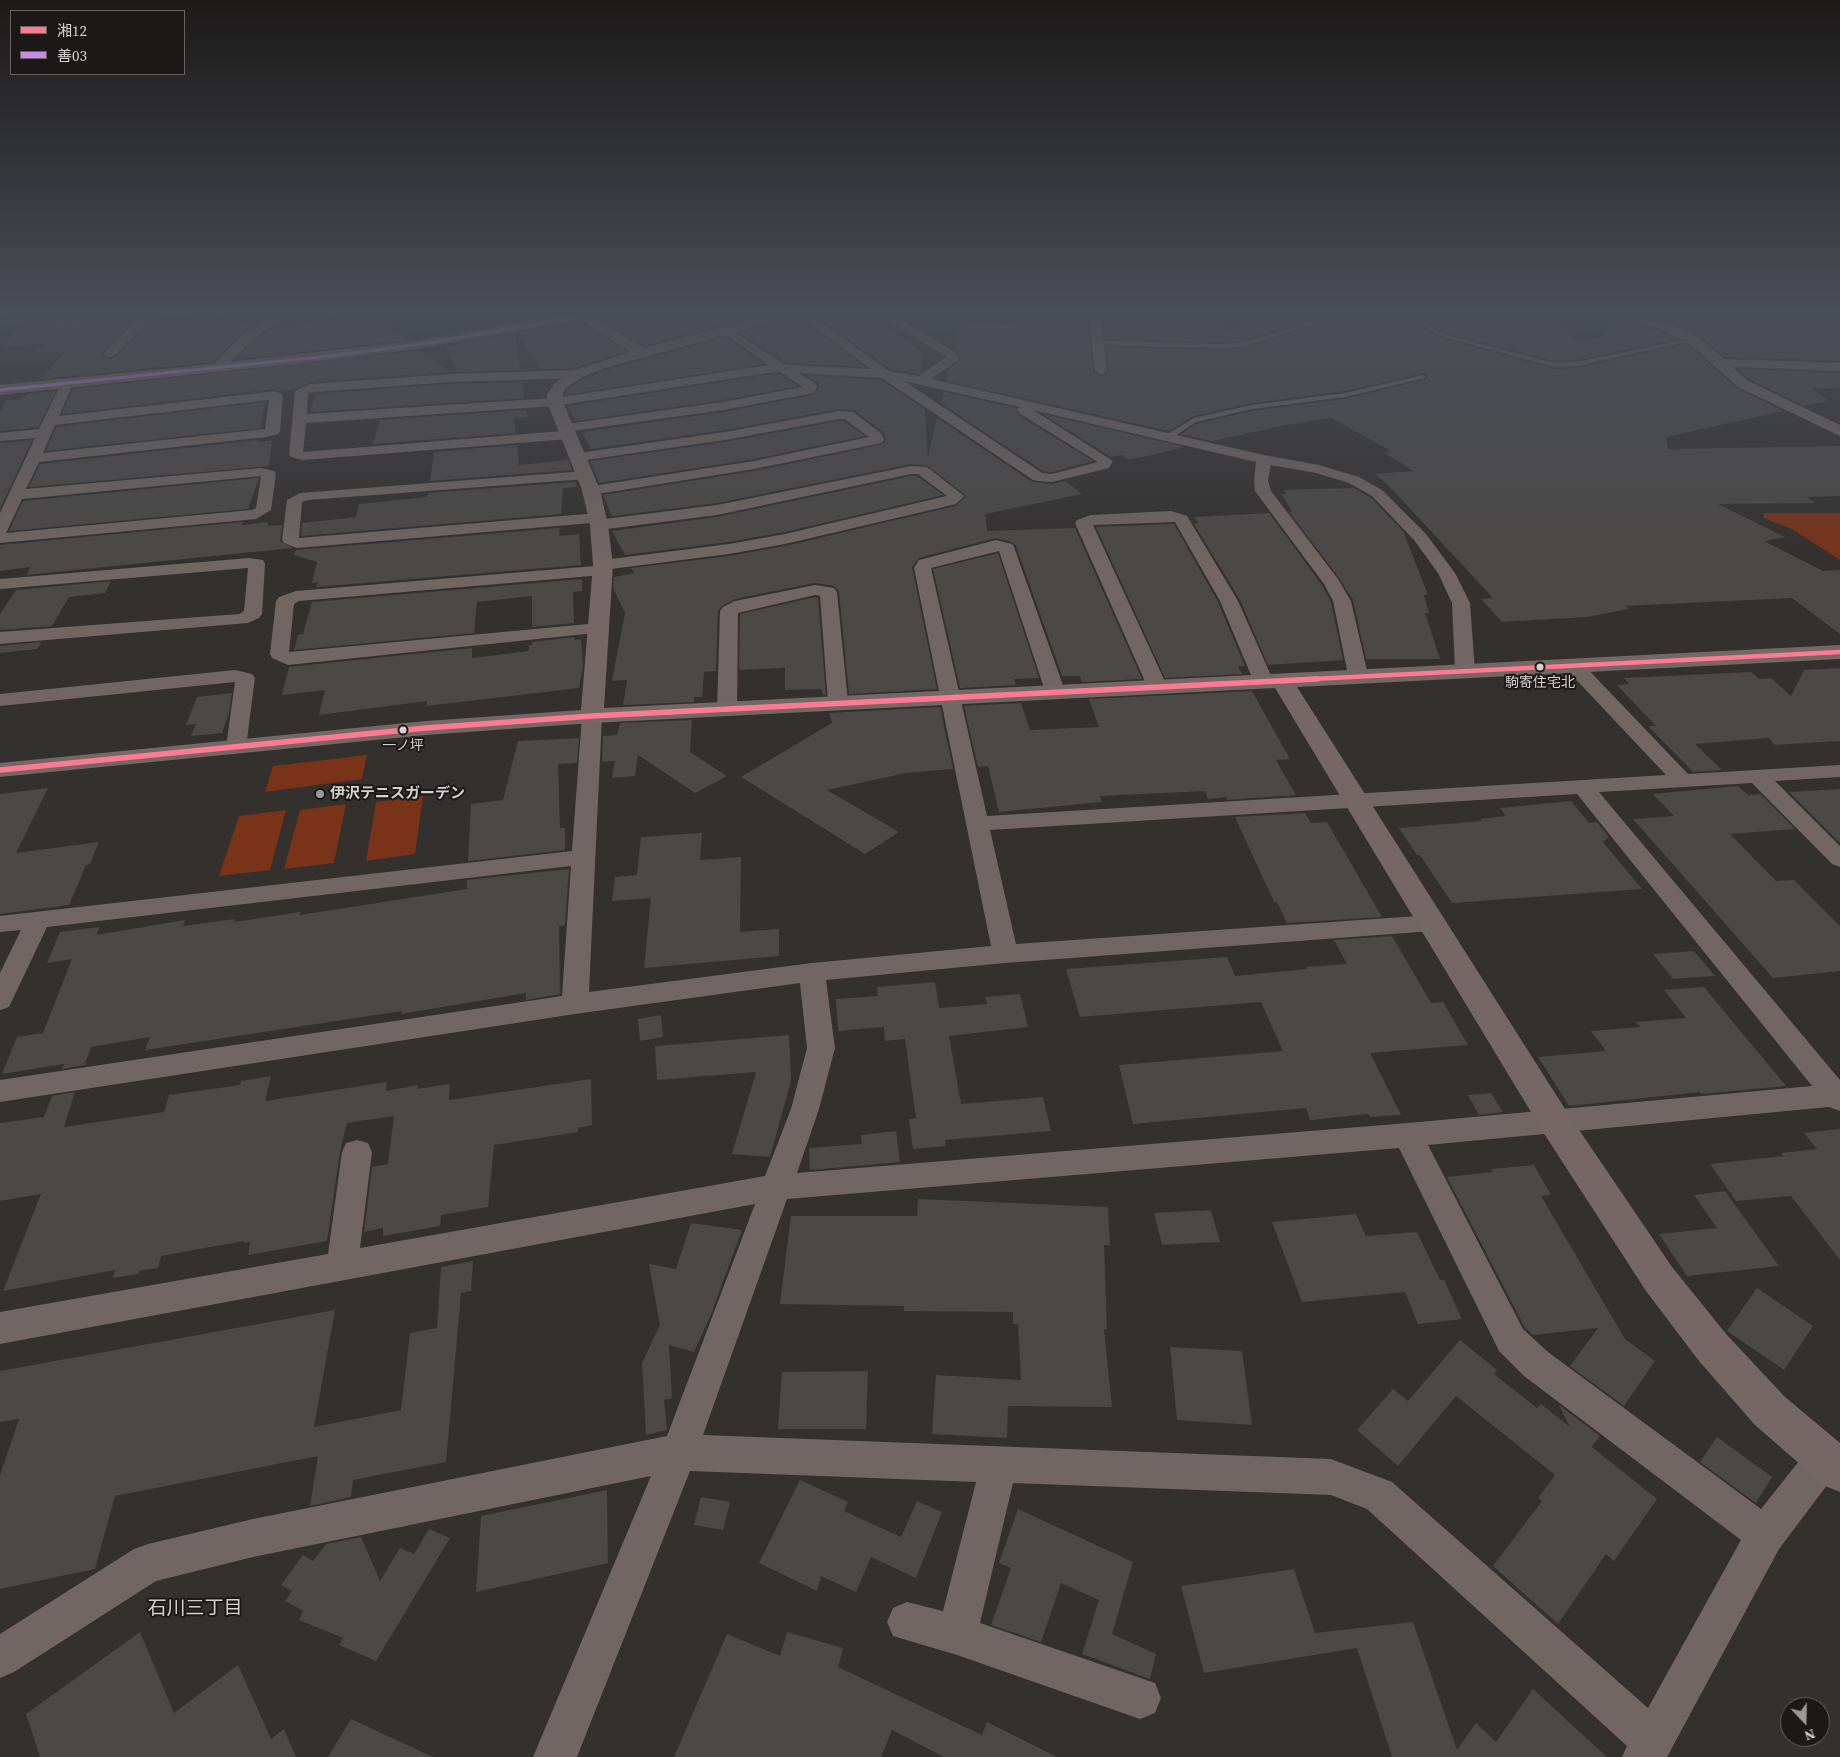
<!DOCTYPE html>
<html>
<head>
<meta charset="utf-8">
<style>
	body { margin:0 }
	#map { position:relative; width:1840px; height:1757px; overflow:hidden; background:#33302e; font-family:"Source Serif 4","Noto Sans JP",serif }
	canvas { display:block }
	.legend { position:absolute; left:10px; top:10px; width:175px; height:65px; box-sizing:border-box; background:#1b1817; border:1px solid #656261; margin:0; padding:6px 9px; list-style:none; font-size:15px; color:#d5d0cf }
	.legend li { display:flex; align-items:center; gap:10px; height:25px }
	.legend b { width:25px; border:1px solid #656261 }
	.north { position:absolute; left:1780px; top:1697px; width:50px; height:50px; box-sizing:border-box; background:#1b1817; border:1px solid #656261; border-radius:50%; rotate:159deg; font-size:14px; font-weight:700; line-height:20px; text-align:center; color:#d5d0cf }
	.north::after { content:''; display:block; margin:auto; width:18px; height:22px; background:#9c9897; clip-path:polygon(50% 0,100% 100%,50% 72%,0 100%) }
</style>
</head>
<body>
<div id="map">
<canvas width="1840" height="1757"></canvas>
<ul class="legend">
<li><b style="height:6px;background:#fe7a93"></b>湘12</li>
<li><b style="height:6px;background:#ca8be6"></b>善03</li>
</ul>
<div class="north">N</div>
</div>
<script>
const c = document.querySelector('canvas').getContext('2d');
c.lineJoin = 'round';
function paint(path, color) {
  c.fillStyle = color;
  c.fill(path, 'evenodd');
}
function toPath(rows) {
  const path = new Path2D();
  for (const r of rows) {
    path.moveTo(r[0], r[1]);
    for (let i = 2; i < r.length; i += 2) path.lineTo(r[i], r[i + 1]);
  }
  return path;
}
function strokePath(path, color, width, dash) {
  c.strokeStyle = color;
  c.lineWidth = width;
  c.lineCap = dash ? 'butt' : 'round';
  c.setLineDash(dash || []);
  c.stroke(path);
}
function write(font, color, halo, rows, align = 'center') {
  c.font = font + ' "Source Serif 4","Noto Sans JP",serif';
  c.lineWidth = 4;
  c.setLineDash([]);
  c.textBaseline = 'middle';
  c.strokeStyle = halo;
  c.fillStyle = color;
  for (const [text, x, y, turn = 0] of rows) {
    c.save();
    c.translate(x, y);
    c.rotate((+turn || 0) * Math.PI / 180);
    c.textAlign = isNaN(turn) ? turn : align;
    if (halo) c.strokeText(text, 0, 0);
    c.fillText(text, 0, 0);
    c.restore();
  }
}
paint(toPath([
	[1763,513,1840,513,1840,560,1792,529,1764,518],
	[367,755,362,779,265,792,273,766],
	[423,796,415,854,366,861,376,802],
	[346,804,334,863,284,869,300,810],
	[286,810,270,870,219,876,239,816]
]), '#793318');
paint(toPath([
	[353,316,376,316,407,340,235,360,257,338,274,328,282,329],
	[632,316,755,316,644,346,604,321],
	[787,316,797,316,865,367,787,363,740,333,784,321],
	[816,316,873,316,921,352,922,371,919,374,890,369],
	[1103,316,1219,316,1223,331,1278,316,1324,316,1244,340,1225,342,1105,339],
	[1343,316,1414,316,1427,331,1440,338,1554,369,1577,368,1686,344,1689,346,1737,388,1783,411,1666,437,1668,449,1840,446,1840,496,1807,497,1815,503,1718,504,1785,537,1764,541,1823,571,1840,570,1840,634,1792,598,1625,606,1629,609,1587,617,1502,622,1481,599,1493,598,1390,487,1375,474,1413,471,1383,452,1391,451,1331,418,1286,425,1212,441,1181,434,1197,424,1252,411,1345,399,1425,380,1428,377,1424,373,1345,391,1252,403,1194,416,1169,431,946,381,949,369,961,359,954,349,961,323,1088,327,1093,371,1102,377,1109,371,1106,347,1225,350,1245,348],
	[1425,316,1554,319,1578,343,1603,337,1613,321,1656,330,1677,339,1577,360,1554,361,1445,332,1433,326],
	[1659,316,1840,316,1840,361,1724,357,1701,336],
	[215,319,253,325,245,330,213,362,40,379,66,352,33,352,47,343,5,347,18,327,133,321,102,352,104,357,110,359,115,357,151,320],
	[585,325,627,351,575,368,541,369,517,333,552,327,557,330],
	[515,333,520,370,457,372,446,346],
	[725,337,764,364,565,395,567,389,583,379,606,370],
	[420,350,449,372,310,382,294,390,280,391,276,389,62,414,73,389],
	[1737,369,1840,373,1840,389,1811,388,1828,401,1804,406,1749,379],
	[773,374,779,374,798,386,723,400,576,421,567,406],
	[806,375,881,380,925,409,928,456,937,418,1032,482,1052,484,1065,481,1082,494,985,514,987,531,1075,528,1142,679,1082,682,1080,676,1062,676,1016,546,1012,542,996,538,919,558,912,567,937,689,849,694,839,592,834,586,815,583,735,599,722,606,718,611,716,671,704,672,702,697,694,697,694,702,623,705,627,680,612,681,625,613,613,588,614,577,634,573,631,568,729,556,785,546,956,506,965,497,965,495,928,466,911,464,717,503,612,516,603,495,754,471,884,444,886,439,883,432,854,410,839,409,725,430,591,449,582,432,723,412,814,395,819,388,818,383],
	[522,382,524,398,309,412,316,394,451,384],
	[56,391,38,427,0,431,0,411,6,401,21,399,26,394],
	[944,392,1016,408,1018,415,1093,461,1052,472,1043,471,941,403],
	[265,402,261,428,46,451,56,427],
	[526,410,527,417,514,418,516,433,373,444,380,420],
	[1043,414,1185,447,1129,460,1122,455,1111,457],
	[839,421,844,421,865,436,754,459,599,483,590,461,725,442],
	[32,440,0,509,0,443],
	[259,440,258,442,272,440,269,466,29,487,40,464],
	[517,445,519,465,568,460,572,470,430,481,434,452],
	[911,476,917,476,943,495,785,532,729,542,625,555,612,531,717,517],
	[259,478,248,509,9,531,23,501],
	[576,482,577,487,563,488,561,514,301,536,302,523,356,517,359,504,427,497,428,493],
	[1353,488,1371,498,1403,531,1428,595,1424,595,1429,613,1425,613,1440,659,1366,659,1353,600,1339,578,1289,512,1292,512,1289,506,1281,494,1287,494,1284,490],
	[1269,513,1322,585,1331,602,1343,660,1268,665,1240,600,1194,524,1198,523,1194,517],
	[243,522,242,525,268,522,267,526,282,525,280,541,293,548,26,575,31,567,0,571,0,545],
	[1174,524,1218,602,1245,666,1238,666,1242,674,1165,678,1096,527],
	[560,528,559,536,579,534,581,565,316,587,318,582,312,583,317,562,294,555,296,550],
	[998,553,1039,678,1014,679,1016,685,960,688,933,569],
	[582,579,582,591,573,592,574,623,532,627,532,596,477,602,474,633,294,650,298,635,303,634,312,602],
	[111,581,105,593,69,597,52,626,0,630,0,614,16,590],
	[815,597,818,598,826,695,823,695,821,689,785,690,785,668,739,670,740,614],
	[574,637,575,640,581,639,583,666,579,688,426,706,427,701,319,715,325,690,282,695,289,667,472,648,472,658,529,651,529,645,532,645,532,642],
	[41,642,37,649,0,653,0,646],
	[1840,668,1840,741,1775,745,1769,738,1695,744,1722,770,1693,772,1648,726,1656,726,1617,685,1629,684,1624,678,1751,672,1759,679,1771,678,1791,696,1804,670],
	[1252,691,1290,759,1276,760,1296,795,1227,800,1226,797,1208,799,1205,791,1100,796,1102,802,999,812,988,766,978,767,964,706,1021,703,1030,730,1099,727,1089,699],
	[232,693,229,713,222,733,191,736,196,724,186,725,197,697],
	[940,707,953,769,906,773,827,790,899,832,865,854,741,777,832,723,829,713],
	[692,720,690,752,727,776,695,793,638,755,635,776,612,778,615,761,602,762,603,736,617,735,620,723],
	[579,738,577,763,558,764,560,828,565,828,565,850,468,861,471,804,503,800,518,741],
	[1738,786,1748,795,1761,794,1795,829,1730,834,1776,881,1794,880,1840,926,1840,971,1773,978,1633,819,1674,816,1653,794],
	[48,788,16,853,99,842,90,864,86,865,69,905,0,914,0,794],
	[1840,789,1840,843,1789,792],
	[1571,801,1589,823,1597,822,1609,837,1603,842,1642,889,1452,903,1420,855,1417,855,1399,828,1482,821,1480,819,1506,816,1500,808],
	[1305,813,1311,823,1327,822,1382,917,1287,923,1277,902,1274,902,1235,817],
	[702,833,700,860,741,857,740,932,779,929,779,956,644,968,651,898,612,901,615,877,637,875,641,837],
	[569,869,565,925,559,926,560,994,526,1000,526,993,401,1014,402,1011,145,1050,150,1037,91,1047,86,1061,83,1062,86,1063,85,1065,62,1069,64,1064,2,1074,17,1037,43,1033,72,959,47,963,60,932,100,927,96,935,185,920,183,926,235,919,234,922,300,912,300,915,467,889,467,880],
	[1392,936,1431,1003,1443,1002,1468,1045,1370,1053,1401,1115,1370,1117,1368,1114,1310,1120,1306,1108,1133,1124,1119,1065,1283,1051,1261,1002,1080,1017,1066,969,1227,957,1235,976,1307,969,1306,967,1347,964,1334,940],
	[1694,951,1715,976,1673,979,1653,954],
	[935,982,939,1008,987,1004,985,997,1020,994,1028,1027,949,1036,961,1104,1043,1097,1051,1131,945,1140,946,1146,913,1149,909,1119,916,1118,905,1039,885,1041,884,1027,838,1031,836,999,878,996,877,987],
	[1704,987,1786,1086,1701,1094,1700,1092,1569,1106,1538,1057,1606,1051,1591,1031,1640,1027,1636,1022,1686,1018,1664,990],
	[661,1015,663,1037,640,1041,638,1019],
	[789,1035,791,1081,770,1157,732,1154,756,1072,657,1080,655,1046],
	[271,1076,265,1101,387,1082,386,1091,418,1085,417,1089,450,1084,449,1100,591,1079,592,1125,578,1128,578,1132,494,1145,488,1207,441,1215,440,1226,383,1236,383,1228,364,1232,372,1167,388,1164,394,1116,347,1123,340,1152,327,1241,248,1255,250,1242,244,1243,244,1241,161,1256,158,1268,139,1271,138,1274,113,1278,115,1270,3,1291,41,1194,0,1201,0,1123,44,1117,52,1096,75,1092,64,1127,164,1112,169,1095,240,1085,241,1081],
	[1491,1093,1503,1112,1479,1115,1468,1095],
	[1840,1129,1840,1260,1791,1196,1736,1201,1710,1164,1784,1156,1781,1153,1817,1149,1804,1133],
	[896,1131,900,1162,810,1170,809,1148,862,1144,861,1135],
	[1534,1165,1551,1195,1541,1196,1625,1339,1655,1361,1624,1406,1570,1366,1598,1328,1533,1335,1525,1328,1447,1177,1493,1172,1491,1169],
	[1725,1191,1779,1266,1687,1276,1659,1234,1717,1228,1694,1195],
	[918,1199,1108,1207,1110,1245,1104,1245,1107,1330,1104,1329,1112,1407,1008,1406,1007,1438,932,1434,936,1375,1021,1380,1018,1324,1013,1324,1013,1312,904,1311,904,1306,780,1304,791,1216,917,1216],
	[1211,1210,1220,1242,1162,1245,1154,1213],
	[1356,1214,1366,1236,1417,1232,1440,1280,1444,1280,1462,1319,1418,1324,1405,1292,1302,1302,1272,1222],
	[691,1223,742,1230,710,1317,694,1352,669,1345,672,1398,664,1400,667,1430,646,1435,642,1363,660,1325,649,1264,676,1269],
	[473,1261,471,1291,461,1293,446,1462,353,1480,351,1497,310,1506,318,1456,115,1496,95,1569,0,1589,0,1475,19,1419,0,1422,0,1371,335,1310,314,1427,401,1410,410,1333,437,1328,441,1267],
	[1757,1288,1813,1326,1784,1370,1727,1331],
	[1460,1340,1497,1370,1494,1374,1537,1408,1541,1404,1570,1427,1559,1405,1600,1436,1592,1447,1657,1499,1614,1561,1606,1554,1558,1624,1493,1566,1542,1501,1538,1498,1555,1475,1456,1396,1398,1466,1357,1430,1393,1389,1408,1401],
	[1170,1347,1242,1351,1252,1425,1177,1420],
	[868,1371,866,1429,778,1429,782,1372],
	[1717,1437,1772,1477,1756,1503,1700,1462],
	[800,1480,848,1502,844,1511,901,1537,917,1501,942,1512,916,1578,871,1557,856,1592,821,1576,817,1591,759,1563],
	[607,1490,608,1563,476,1592,481,1516],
	[701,1497,730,1502,723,1530,694,1525],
	[1018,1509,1133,1562,1112,1634,1156,1654,1150,1679,1082,1654,1099,1600,1061,1583,1041,1642,991,1625,1011,1568,999,1563],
	[429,1529,450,1538,376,1661,339,1645,343,1638,299,1620,303,1611,285,1601,292,1591,281,1585,303,1555,313,1561,326,1544,361,1537,380,1581,400,1548,414,1554],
	[1294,1569,1315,1633,1413,1622,1457,1750,1476,1723,1496,1742,1533,1689,1607,1757,1392,1757,1357,1648,1204,1673,1181,1586],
	[140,1632,174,1713,238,1665,271,1739,284,1729,296,1757,40,1757,26,1714],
	[787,1632,843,1648,838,1667,982,1735,987,1722,1057,1757,944,1757,892,1730,881,1757,674,1757,727,1634,780,1656],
	[351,1719,433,1757,328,1757]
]), '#4b4846');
paint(toPath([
	[1331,316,1341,316,1245,346,1225,348,1098,345,1095,343,1098,341,1225,344,1244,342,1331,316],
	[1416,316,1422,316,1432,328,1444,334,1554,363,1577,362,1692,338,1695,340,1577,366,1554,367,1440,336,1428,330,1416,316],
	[1423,375,1426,377,1425,378,1345,397,1252,409,1196,422,1170,439,1163,437,1194,418,1252,405,1345,393,1423,375]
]), '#716662');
paint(toPath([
	[65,316,153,316,114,356,110,357,106,356,104,353,106,350,138,319,0,326,0,320,65,316],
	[250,316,279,316,282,319,276,322,255,319,250,316],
	[799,316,812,316,889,371,919,376,946,357,882,316,895,316,955,352,959,358,957,361,931,379,1264,455,1319,465,1359,477,1382,490,1426,534,1455,573,1470,603,1475,671,1472,675,1465,677,1458,675,1455,671,1452,603,1438,573,1414,540,1372,496,1349,483,1316,473,1271,465,1268,480,1271,491,1338,579,1351,601,1368,675,1365,679,1358,681,1351,679,1348,675,1333,601,1324,584,1255,491,1254,480,1256,462,1033,410,1113,461,1109,468,1052,482,1038,481,1033,480,882,378,799,373,816,384,817,387,814,393,723,410,572,431,576,435,569,439,303,460,291,457,289,454,295,391,310,384,451,374,577,370,583,374,577,378,451,382,312,392,308,393,307,414,555,398,769,365,723,333,721,331,727,327,786,365,871,369,799,316],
	[773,372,780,372,803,387,723,402,567,424,560,428,563,431,303,452,306,423,555,406,773,372],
	[904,381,1020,407,1017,410,1019,413,1098,462,1052,474,1042,473,904,381],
	[1089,316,1101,316,1107,371,1101,375,1095,371,1089,316],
	[1719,359,1840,363,1840,371,1715,366,1713,363,1715,360,1719,359],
	[67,380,73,384,59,416,276,391,283,395,280,431,278,434,266,437,39,462,26,489,261,468,274,471,276,474,271,510,256,519,0,543,0,513,35,438,0,441,0,433,39,429,61,384,67,380],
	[269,400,265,429,43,453,55,425,269,400],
	[261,476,256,508,252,510,6,533,22,499,261,476],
	[839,411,853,412,882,434,884,440,882,443,754,469,591,495,583,490,586,487,754,461,869,437,845,419,839,419,725,440,579,461,572,457,579,453,725,432,839,411],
	[911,466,927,467,964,496,956,504,785,544,729,554,611,569,609,574,603,575,299,601,294,604,289,652,599,623,605,624,608,628,605,632,288,665,272,658,270,654,276,601,279,597,296,591,595,566,597,561,603,560,729,544,785,534,947,496,918,474,911,474,717,515,599,530,593,528,592,523,297,548,284,543,282,540,287,500,300,493,586,471,593,475,586,479,308,500,302,502,299,538,598,513,604,515,605,519,717,505,911,466],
	[1171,511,1187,516,1238,601,1273,680,1270,684,1263,686,1256,684,1253,680,1220,601,1175,522,1093,525,1167,686,1164,690,1157,692,1150,690,1147,686,1075,523,1077,520,1091,515,1171,511],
	[996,540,1012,544,1014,547,1065,691,1062,695,1055,697,1048,695,1045,691,999,551,931,568,987,816,1666,775,1567,670,1564,666,1567,662,1574,660,1581,662,1688,774,1840,765,1840,777,1775,781,1840,846,1840,867,1832,864,1752,783,1599,792,1840,1080,1840,1111,1829,1107,1428,1145,1523,1329,1548,1352,1761,1509,1811,1446,1824,1441,1837,1446,1840,1454,1840,1464,1837,1472,1779,1549,1667,1757,1622,1757,1627,1746,1367,1509,1331,1495,1013,1483,980,1623,1155,1683,1161,1698,1155,1713,1140,1719,957,1655,893,1636,887,1622,893,1608,907,1602,943,1611,976,1482,690,1471,577,1757,533,1757,651,1476,253,1557,156,1581,14,1672,0,1678,0,1634,134,1549,148,1544,253,1519,667,1436,755,1204,0,1344,0,1312,328,1254,342,1152,346,1143,357,1140,368,1143,372,1152,360,1248,765,1176,791,1109,807,1048,800,983,575,1014,0,1102,0,1080,562,996,571,866,47,927,9,1007,0,1010,0,973,21,930,0,932,0,916,572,851,582,716,585,712,592,710,599,712,602,716,589,992,812,963,991,946,914,568,919,560,996,540],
	[1577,794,1812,1086,1408,1123,797,1173,819,1109,835,1048,826,980,1005,963,1432,931,1441,929,1444,923,1441,917,1432,915,1016,944,990,830,1577,794],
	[1399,1148,1499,1351,1524,1376,1741,1540,1648,1708,1392,1482,1331,1459,703,1435,787,1199,1399,1148],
	[249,558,263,560,265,564,262,614,259,618,248,623,0,644,0,632,239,614,244,611,248,568,0,589,0,579,249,558],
	[815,585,834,588,837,592,848,702,845,706,831,706,828,702,820,596,815,595,738,613,737,709,734,713,727,715,720,713,717,709,720,611,723,607,735,601,815,585],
	[235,670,252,674,255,678,246,747,243,751,236,753,229,751,226,747,235,682,0,706,0,694,235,670]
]), '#716662');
paint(toPath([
	[272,316,288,316,256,337,230,362,422,340,559,316,592,316,644,348,763,316,785,316,784,319,605,368,582,377,566,388,563,394,563,402,600,490,608,525,613,565,604,708,1840,645,1840,659,1297,687,1567,1112,1672,1267,1727,1335,1785,1397,1840,1443,1840,1492,1825,1486,1755,1425,1699,1361,1646,1291,1543,1132,1275,688,592,723,426,735,0,777,0,763,426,721,581,710,593,565,590,525,582,490,547,402,547,394,556,382,572,371,631,352,580,320,422,348,329,360,0,395,0,385,214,364,246,331,272,316],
	[1613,316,1639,316,1666,322,1685,330,1700,338,1748,381,1840,425,1840,436,1738,387,1690,344,1675,336,1657,328,1614,319,1613,316]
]), '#746764');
strokePath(toPath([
	[1293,680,1840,652]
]), '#fe7a93', 4.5);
strokePath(toPath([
	[0,770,426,728,592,716,1317,679]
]), '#fe7a93', 5.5);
strokePath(toPath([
	[0,390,329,356,422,344,582,316]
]), '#ca8be6', 3);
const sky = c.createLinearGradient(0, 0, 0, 562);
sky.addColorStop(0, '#1c1a19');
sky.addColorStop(0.56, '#4a4e57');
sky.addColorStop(1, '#4a4e5700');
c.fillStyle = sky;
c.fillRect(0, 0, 1840, 562);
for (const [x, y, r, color] of [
	[1540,667,4.5,"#d5d0cf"],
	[403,730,4.5,"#d5d0cf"],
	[320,794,5,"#9c9897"]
]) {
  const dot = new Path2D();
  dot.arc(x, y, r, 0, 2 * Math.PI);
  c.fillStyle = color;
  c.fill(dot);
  strokePath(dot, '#1b1817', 2);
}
write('14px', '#d5d0cf', '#1b1817', [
	["駒寄住宅北",1540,683],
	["一ノ坪",403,746]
]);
write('bold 15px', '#d5d0cf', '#1b1817', [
	["伊沢テニスガーデン",330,794]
], 'left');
write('19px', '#d5d0cf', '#1b1817', [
	["石川三丁目",195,1609]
]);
</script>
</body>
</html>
